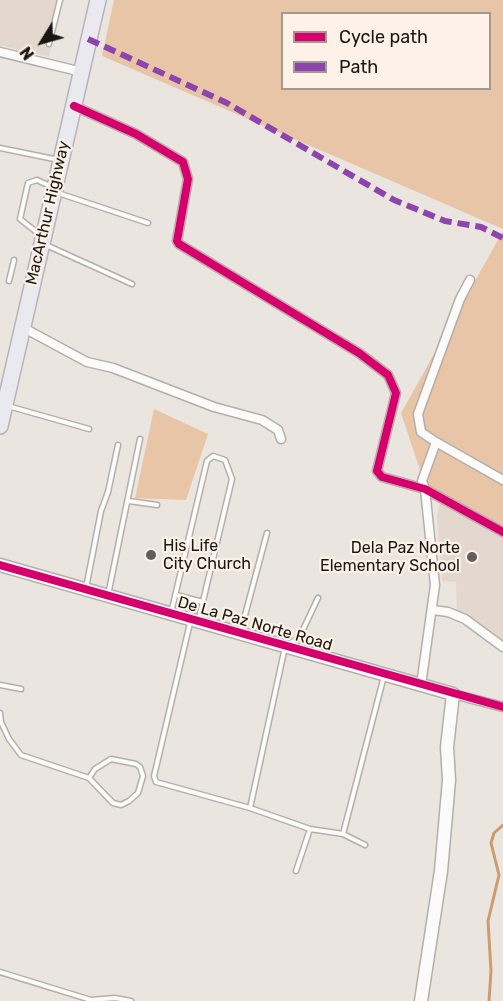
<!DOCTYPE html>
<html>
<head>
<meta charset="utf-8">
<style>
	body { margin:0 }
	#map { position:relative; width:503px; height:1001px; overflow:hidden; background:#ebe5e0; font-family:Rubik,sans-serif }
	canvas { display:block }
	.legend { position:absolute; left:281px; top:12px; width:210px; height:78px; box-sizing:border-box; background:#fdf1e8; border:2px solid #a29992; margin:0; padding:8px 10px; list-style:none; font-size:18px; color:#191612 }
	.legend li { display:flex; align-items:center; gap:12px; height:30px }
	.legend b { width:30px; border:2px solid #a29992 }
	.north { position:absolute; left:12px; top:12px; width:60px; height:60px; -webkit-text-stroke:4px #fdf1e8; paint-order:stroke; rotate:233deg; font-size:16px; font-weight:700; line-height:24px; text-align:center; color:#191612 }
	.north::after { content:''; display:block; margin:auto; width:21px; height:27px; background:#191612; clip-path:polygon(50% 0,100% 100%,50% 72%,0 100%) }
</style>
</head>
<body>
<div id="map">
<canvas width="503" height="1001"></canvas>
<ul class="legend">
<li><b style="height:8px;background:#d6006c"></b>Cycle path</li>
<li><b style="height:8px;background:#8e44ad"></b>Path</li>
</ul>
<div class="north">N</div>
</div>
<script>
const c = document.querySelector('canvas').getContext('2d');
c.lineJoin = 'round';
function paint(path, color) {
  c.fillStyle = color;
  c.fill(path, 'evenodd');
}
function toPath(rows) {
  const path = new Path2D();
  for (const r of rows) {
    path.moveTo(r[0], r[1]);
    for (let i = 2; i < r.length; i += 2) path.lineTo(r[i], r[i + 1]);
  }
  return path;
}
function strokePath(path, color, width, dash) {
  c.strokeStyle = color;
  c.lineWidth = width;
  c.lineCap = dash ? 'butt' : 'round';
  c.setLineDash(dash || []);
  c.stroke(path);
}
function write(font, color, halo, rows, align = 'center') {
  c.font = font + ' Rubik,sans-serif';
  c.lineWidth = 4.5;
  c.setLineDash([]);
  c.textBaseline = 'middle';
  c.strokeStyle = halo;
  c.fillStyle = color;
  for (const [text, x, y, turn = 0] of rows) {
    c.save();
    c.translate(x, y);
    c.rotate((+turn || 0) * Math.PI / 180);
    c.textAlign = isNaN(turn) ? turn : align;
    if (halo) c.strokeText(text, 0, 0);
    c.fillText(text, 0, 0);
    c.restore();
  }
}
paint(toPath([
	[0,0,62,0,49,57,0,45],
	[440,499,503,534,503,642,457,611,456,582,442,581,437,519]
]), '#e4d8ce');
paint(toPath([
	[114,0,503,0,503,229,102,56],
	[282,14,490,14,490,88,282,88],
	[503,231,503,526,425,485,401,413],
	[154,409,208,434,186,500,135,498]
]), '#e9c5a7');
strokePath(toPath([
	[489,1001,491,971,488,921,499,875,491,843,494,833,503,825]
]), '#ce9b6c', 3);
const lane = toPath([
	[49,44,60,0],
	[0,148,59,160],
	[58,193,148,223],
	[39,234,20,219,28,183,37,180,52,187],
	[46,245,132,284],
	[9,281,14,260],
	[8,406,89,429],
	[129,501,157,505],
	[86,588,101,511,108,492,118,445],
	[108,595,140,439],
	[176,595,203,602],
	[171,613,207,461,213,456,225,460,232,479,199,618],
	[190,623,154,776,156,782,250,808,310,829,343,834,365,845],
	[241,630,267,533],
	[290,643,299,638,318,598],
	[0,685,21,689],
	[0,713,1,722,9,739,21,755,89,778,113,803,121,805,129,801,138,793,143,776,140,767,136,764,111,759,95,769,89,778],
	[250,808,285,647],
	[343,834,384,676],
	[296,871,310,829],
	[0,972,91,1000,115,998,131,1001]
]);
const street = toPath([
	[0,52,82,72],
	[74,106,136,134,183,162,188,179,177,241,179,244,359,353,388,375,396,393,377,471,382,477,425,489,503,532],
	[22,327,87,362,113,368,214,407,262,420,278,430,281,439],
	[436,442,503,480],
	[433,610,448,612,465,619,503,647],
	[421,685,435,585,425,489,422,481,436,442,421,432,418,414,460,299,470,280],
	[453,694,503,707]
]);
const secondary = toPath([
	[0,565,453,694,447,747,449,780,441,871,421,1001]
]);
const highway = toPath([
	[0,426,98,0]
]);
strokePath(lane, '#b3afab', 7);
strokePath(street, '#b3afab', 11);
strokePath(secondary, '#b3afab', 15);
strokePath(highway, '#b7b4b9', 18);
strokePath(lane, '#fcfbfa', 4);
strokePath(street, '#fcfbfa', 8);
strokePath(secondary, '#fcfbfa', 12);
strokePath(highway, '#ebe9f0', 15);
strokePath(toPath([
	[88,39,227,103,394,200,445,221,481,227,503,238]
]), '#8e44ad', 6, [12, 6]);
strokePath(toPath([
	[74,106,136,134,183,162,188,179,177,241,179,244,359,353,388,375,396,393,377,471,382,477,425,489,503,532],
	[0,565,503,707]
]), '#d6006c', 8);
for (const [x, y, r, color] of [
	[151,555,6,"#625e5a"],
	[472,557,6,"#625e5a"]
]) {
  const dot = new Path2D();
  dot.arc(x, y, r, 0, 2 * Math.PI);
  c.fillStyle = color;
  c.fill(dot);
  strokePath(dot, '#fdf1e8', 2);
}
write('16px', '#191612', '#fdf1e8', [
	["MacArthur Highway",48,213,-77],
	["De La Paz Norte Road",255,624,16]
]);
write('16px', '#191612', '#fdf1e8', [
	["His Life",163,546],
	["City Church",163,564],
	["Dela Paz Norte",460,548,"right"],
	["Elementary School",460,566,"right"]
], 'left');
</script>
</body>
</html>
